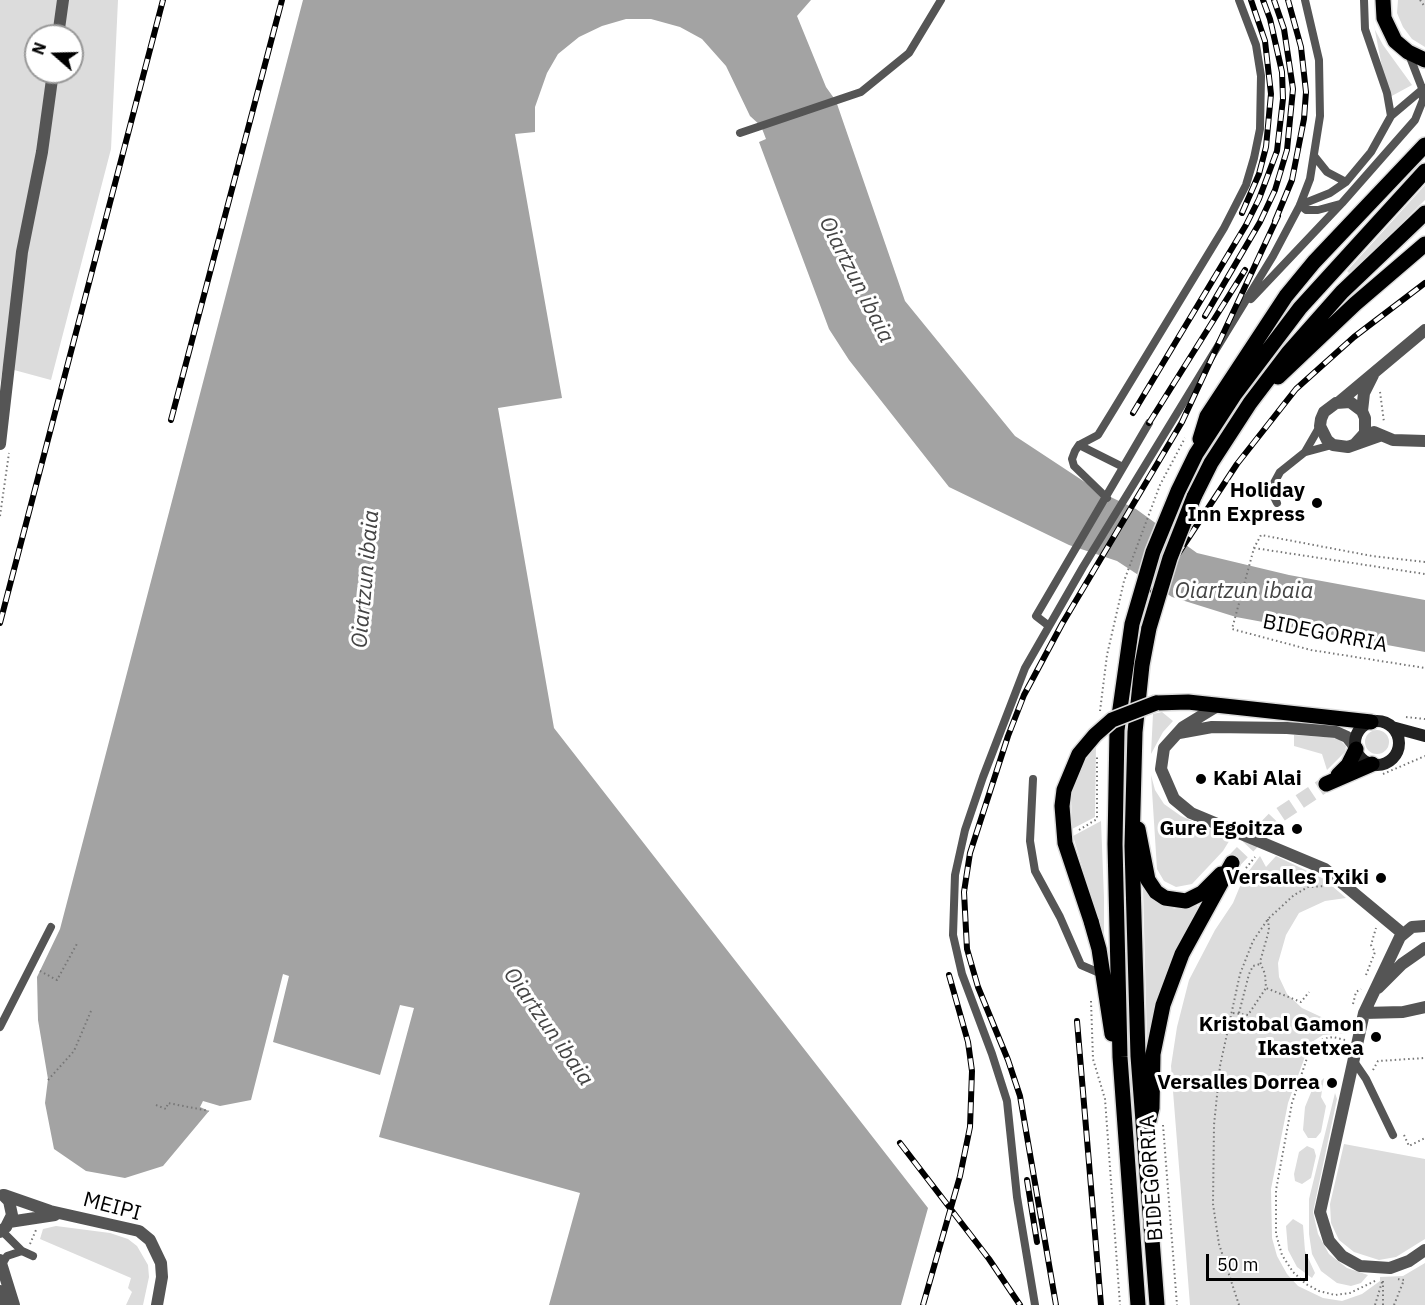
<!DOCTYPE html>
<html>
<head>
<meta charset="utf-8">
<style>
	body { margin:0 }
	#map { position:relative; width:1425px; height:1305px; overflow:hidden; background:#fff; font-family:"IBM Plex Sans",sans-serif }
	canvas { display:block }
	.north { position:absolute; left:24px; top:24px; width:60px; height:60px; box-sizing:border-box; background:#fff; border:2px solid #999; border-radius:50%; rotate:290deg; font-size:16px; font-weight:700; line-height:24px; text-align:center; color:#000 }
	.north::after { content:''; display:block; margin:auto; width:21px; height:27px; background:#000; clip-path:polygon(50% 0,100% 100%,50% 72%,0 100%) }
	.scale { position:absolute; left:1206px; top:1254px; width:102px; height:27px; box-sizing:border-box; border:3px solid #000; border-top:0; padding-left:8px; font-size:18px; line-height:21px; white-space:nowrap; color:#000; -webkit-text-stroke:4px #fff; paint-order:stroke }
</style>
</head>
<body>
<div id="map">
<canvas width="1425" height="1305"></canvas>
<div class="north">N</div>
<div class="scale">50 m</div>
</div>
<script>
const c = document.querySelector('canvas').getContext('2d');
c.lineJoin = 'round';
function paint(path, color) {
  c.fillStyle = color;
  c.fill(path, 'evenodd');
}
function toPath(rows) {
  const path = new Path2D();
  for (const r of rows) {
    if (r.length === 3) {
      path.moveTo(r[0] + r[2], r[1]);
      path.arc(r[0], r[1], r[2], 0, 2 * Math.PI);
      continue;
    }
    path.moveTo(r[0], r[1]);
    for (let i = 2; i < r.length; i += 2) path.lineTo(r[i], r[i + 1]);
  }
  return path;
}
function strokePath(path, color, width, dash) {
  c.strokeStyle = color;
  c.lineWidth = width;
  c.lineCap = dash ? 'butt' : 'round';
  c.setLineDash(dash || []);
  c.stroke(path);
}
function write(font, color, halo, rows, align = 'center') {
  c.font = font + ' "IBM Plex Sans",sans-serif';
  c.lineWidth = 6;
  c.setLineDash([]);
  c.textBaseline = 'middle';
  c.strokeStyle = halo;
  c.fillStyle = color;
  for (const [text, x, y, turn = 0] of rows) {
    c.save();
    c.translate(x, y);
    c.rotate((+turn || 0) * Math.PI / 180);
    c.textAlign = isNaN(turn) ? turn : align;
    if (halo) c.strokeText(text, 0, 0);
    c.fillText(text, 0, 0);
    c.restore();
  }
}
paint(toPath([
	[0,0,118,0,111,149,51,380,3,367,0,384],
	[36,36,72,36,72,72,36,72],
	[1398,0,1425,0,1425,47,1412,39,1403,27,1397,13],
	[1371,10,1375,30,1383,45,1412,85,1388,98],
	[1425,185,1425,200,1350,274,1347,271],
	[1162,712,1173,721,1163,732,1151,754,1153,714],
	[1377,742,12],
	[1294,735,1338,738,1346,746,1345,752,1327,770,1322,754,1294,746],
	[1096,745,1095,817,1072,829,1071,793,1085,759],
	[1151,775,1155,790,1164,804,1181,816,1231,838,1223,851,1192,884,1176,887,1164,881,1157,869],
	[1101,821,1104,898,1104,940,1073,836],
	[1260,856,1266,867,1276,856,1324,879,1346,898,1325,901,1299,913,1286,935,1278,963,1279,977,1287,994,1302,1008,1347,1029,1346,1033,1323,1035,1310,1043,1288,1103,1271,1189,1272,1238,1277,1256,1287,1274,1298,1286,1323,1298,1342,1301,1362,1294,1380,1281,1380,1277,1403,1276,1425,1263,1425,1305,1190,1305,1171,1066,1177,1027,1189,980,1215,930,1233,903,1243,879],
	[1143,888,1158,903,1175,909,1196,904,1198,907,1166,973,1155,1004,1150,1042,1147,1041],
	[1324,1078,1321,1097,1326,1106,1321,1132,1316,1138,1308,1138,1303,1130,1305,1107,1312,1090],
	[1335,1093,1337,1099,1313,1212,1318,1234,1329,1254,1347,1268,1368,1275,1361,1283,1351,1286,1337,1283,1321,1271,1312,1254,1309,1234,1309,1199],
	[1344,1144,1425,1159,1425,1239,1396,1257,1379,1260,1354,1252,1339,1240,1331,1223,1330,1204],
	[1307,1146,1314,1149,1316,1156,1311,1178,1302,1184,1295,1181,1294,1174,1299,1152],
	[1293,1219,1303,1225,1305,1251,1315,1273,1312,1278,1297,1267,1288,1250,1286,1226],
	[56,1226,110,1233,128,1239,137,1246,148,1265,149,1277,143,1305,126,1305,132,1292,128,1288,131,1278,40,1239,43,1229]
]), '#dcdcdc');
paint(toPath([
	[303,0,811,0,797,16,826,87,836,101,905,301,1015,436,1100,492,1136,509,1197,553,1289,575,1425,600,1425,652,1236,617,1172,597,1117,561,1069,545,949,487,849,360,829,329,759,142,766,139,761,126,750,116,726,66,702,39,680,27,651,19,626,19,602,26,579,37,558,54,547,73,535,107,535,132,515,134,562,398,498,408,554,728,928,1208,901,1305,549,1305,580,1193,379,1137,414,1008,400,1005,380,1075,273,1042,289,976,283,974,251,1100,220,1106,203,1101,200,1107,209,1111,163,1166,125,1178,86,1171,54,1149,45,1103,48,1079,38,1020,37,977,60,929]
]), '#a3a3a3');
strokePath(toPath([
	[1232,863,1275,818,1326,784]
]), '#d9d9d9', 15, [15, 8]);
const primary = toPath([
	[1383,0,1384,18,1395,41,1408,52,1425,60],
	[1278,377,1355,304,1425,244],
	[1200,439,1207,416,1286,296,1314,262,1425,145],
	[1194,497,1211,463,1250,403,1288,353,1342,292,1425,213],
	[1149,628,1142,665,1135,732,1132,846,1138,1056,1157,1305],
	[1156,703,1188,702,1371,722],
	[1338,775,1348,765,1356,749],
	[1326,784,1372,764],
	[1138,829,1148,880,1156,892,1165,898,1186,901,1202,893,1221,874],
	[1091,921,1099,949,1112,1034],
	[1148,1124,1152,1108,1153,1054,1163,1005,1182,954,1232,863],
	[1138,1305,1120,1057,1115,844,1117,730,1132,624,1153,552,1178,491,1196,454,1235,394,1300,308,1425,171]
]);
strokePath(primary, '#dbdbdb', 18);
strokePath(toPath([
	[1420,0,1425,7],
	[1380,392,1384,422],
	[0,516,9,453],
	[1254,548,1425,574],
	[1425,562,1372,556,1261,535,1254,548,1232,629,1311,650,1425,668],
	[1100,711,1107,655,1124,581,1160,485,1185,438],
	[1406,717,1425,719],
	[1383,774,1425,756],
	[1079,830,1097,819,1097,755],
	[1246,868,1255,857],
	[1268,919,1269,930,1260,962,1265,974,1266,988,1301,1002,1309,992],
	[40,971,57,980,78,942],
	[1366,975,1375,952,1371,945,1376,928],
	[1091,1001,1093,1059,1105,1099,1120,1305],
	[1353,1004,1356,992,1361,989],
	[1233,1013,1248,1015,1266,988],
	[1239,1013,1249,974,1253,966,1260,964],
	[1345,1040,1333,1037,1323,1039,1308,1055,1292,1103,1276,1190,1276,1234,1282,1255,1293,1272,1306,1284,1319,1291,1335,1295,1350,1293,1377,1280],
	[1373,1070,1378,1061,1425,1058],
	[48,1080,74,1051,91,1011],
	[156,1105,166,1109,168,1103,209,1111],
	[1163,1125,1177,1305],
	[1404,1135,1409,1146,1425,1138],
	[30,1244,36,1230],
	[1239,1305,1219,1244,1213,1204,1214,1125,1220,1066,1240,974,1253,941,1268,919,1294,895,1308,887,1325,886],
	[1375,1305,1382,1282],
	[1383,1305,1383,1281],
	[1394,1305,1404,1280,1397,1279]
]), '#777', 2, [1.5, 3]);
strokePath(toPath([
	[1391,116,1424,88],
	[740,133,861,92,909,53,941,0],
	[1315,157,1327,172,1346,182],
	[1300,205,1330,193,1346,182,1371,152,1391,116,1387,93,1365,29,1364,0],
	[1300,205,1306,210,1318,210,1340,204],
	[1251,299,1342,203,1415,120,1423,100,1422,88,1408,52],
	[1079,445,1123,467],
	[1306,452,1332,445],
	[1107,498,1074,466,1072,459,1075,451,1079,445,1098,435,1114,409,1224,228,1246,185,1254,158,1260,129,1261,76,1256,45,1239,0],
	[1277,503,1272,493,1274,483,1280,472,1305,452,1320,426],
	[1049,626,1036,616,1149,423],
	[1033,779,1030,841,1035,871,1060,917,1081,965,1102,974],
	[0,1027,51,927],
	[1353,1060,1366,1079,1393,1135],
	[2,1231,22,1251,33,1256],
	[1,1266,7,1256,22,1251],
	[1035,1305,1017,1197,1007,1101,992,1054,962,974,953,935,955,875,965,830,983,777,1025,668,1083,567,1273,256,1300,205,1310,179,1320,116,1319,60,1305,0]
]), '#555', 8);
strokePath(toPath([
	[1339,402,1425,330],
	[1362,411,1364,393,1373,375],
	[1374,432,1393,440,1425,441],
	[1355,444,1365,433,1365,418,1362,411,1350,402,1336,403,1324,412,1321,419,1320,426,1327,440,1333,445,1348,447,1379,436],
	[1219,705,1183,727,1164,748,1161,769,1174,799,1191,813,1325,869,1402,933],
	[1179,733,1212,727,1287,728,1336,732,1347,737,1355,747],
	[1425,926,1412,927,1400,937,1364,1013,1320,1212,1329,1241,1342,1256,1360,1266,1390,1268,1409,1261,1425,1250],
	[1378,988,1402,964,1425,948],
	[1364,1013,1403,1012,1425,1007],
	[4,1195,50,1211,139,1231,150,1240,161,1263,162,1277,157,1305],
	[9,1222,55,1215],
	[0,1232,6,1227,12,1215,9,1201,3,1195],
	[0,1260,14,1305],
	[0,1291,3,1305]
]), '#555', 12);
strokePath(toPath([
	[58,36,63,0],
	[0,444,22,252,42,152,53,72]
]), '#555', 12);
strokePath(toPath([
	[1377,743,22],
	[1392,727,1425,736]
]), '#222', 12);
strokePath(primary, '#000', 15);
const rail = toPath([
	[1242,213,1259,174,1266,147,1271,94,1265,41,1251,0],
	[1275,221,1292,180,1304,119,1306,92,1301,47,1288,0],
	[1205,316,1260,222,1275,190,1287,150,1293,89,1284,29,1274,0],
	[1133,413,1246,225,1259,199,1277,151,1283,99,1282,72,1270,19,1263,0],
	[171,420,282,0],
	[1149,423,1245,270],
	[1153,592,1237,464,1296,389,1354,337,1425,283],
	[0,623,163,0],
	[1077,1021,1101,1305],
	[900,1143,989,1259,1020,1305],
	[1027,1180,1037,1242],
	[923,1305,960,1176,970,1127,972,1071,968,1042,949,975],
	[1056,1305,1020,1096,1008,1060,978,987,967,949,964,892,970,853,1008,736,1024,695,1062,624,1182,422,1278,216]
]);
strokePath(rail, '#000', 6);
strokePath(rail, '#fff', 4, [11]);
const primaryBridge = toPath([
	[1149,628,1170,558,1194,497],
	[1091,921,1065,843,1062,806,1064,790,1079,754,1095,735,1112,720,1156,703]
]);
strokePath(primaryBridge, '#dbdbdb', 18, []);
strokePath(primaryBridge, '#000', 15);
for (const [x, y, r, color] of [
	[1317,503,6,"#000"],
	[1201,779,6,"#000"],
	[1297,829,6,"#000"],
	[1381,878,6,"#000"],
	[1376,1037,6,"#000"],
	[1332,1083,6,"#000"]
]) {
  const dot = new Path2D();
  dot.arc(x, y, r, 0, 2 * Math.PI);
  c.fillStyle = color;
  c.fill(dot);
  strokePath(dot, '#fff', 2);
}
write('bold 21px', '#000', '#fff', [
	["Holiday",1305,491],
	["Inn Express",1305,515],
	["Kabi Alai",1213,779,"left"],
	["Gure Egoitza",1285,829],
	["Versalles Txiki",1369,878],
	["Kristobal Gamon",1364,1025],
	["Ikastetxea",1364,1049],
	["Versalles Dorrea",1320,1083]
], 'right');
write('21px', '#000', '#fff', [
	["BIDEGORRIA",1325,634,11],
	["BIDEGORRIA",1152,1178,-94],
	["MEIPI",112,1207,15]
]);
write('italic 22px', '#444', '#fff', [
	["Oiartzun ibaia",856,280,63],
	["Oiartzun ibaia",366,579,-85],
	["Oiartzun ibaia",1244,592],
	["Oiartzun ibaia",548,1027,55]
]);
</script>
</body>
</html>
